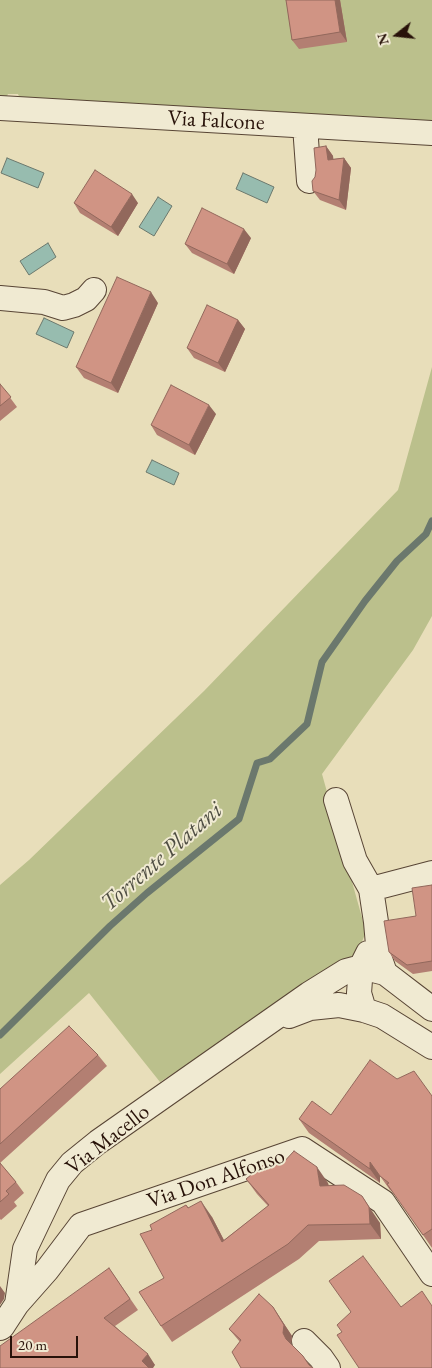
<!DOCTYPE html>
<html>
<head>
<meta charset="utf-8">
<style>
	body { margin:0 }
	#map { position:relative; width:432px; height:1368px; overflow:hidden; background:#e8deba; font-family:"EB Garamond",serif }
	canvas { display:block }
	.north { position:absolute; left:372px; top:10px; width:50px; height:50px; -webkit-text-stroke:4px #f0ead2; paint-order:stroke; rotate:254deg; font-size:14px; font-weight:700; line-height:20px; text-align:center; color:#281209 }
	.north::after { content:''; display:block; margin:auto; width:18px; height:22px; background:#281209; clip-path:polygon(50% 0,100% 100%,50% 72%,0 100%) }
	.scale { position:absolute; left:10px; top:1336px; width:68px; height:22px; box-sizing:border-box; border:2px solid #281209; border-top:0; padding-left:6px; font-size:15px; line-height:18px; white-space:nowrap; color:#281209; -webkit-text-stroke:4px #f0ead2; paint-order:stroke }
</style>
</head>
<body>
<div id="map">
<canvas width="432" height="1368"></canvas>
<div class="north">N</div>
<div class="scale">20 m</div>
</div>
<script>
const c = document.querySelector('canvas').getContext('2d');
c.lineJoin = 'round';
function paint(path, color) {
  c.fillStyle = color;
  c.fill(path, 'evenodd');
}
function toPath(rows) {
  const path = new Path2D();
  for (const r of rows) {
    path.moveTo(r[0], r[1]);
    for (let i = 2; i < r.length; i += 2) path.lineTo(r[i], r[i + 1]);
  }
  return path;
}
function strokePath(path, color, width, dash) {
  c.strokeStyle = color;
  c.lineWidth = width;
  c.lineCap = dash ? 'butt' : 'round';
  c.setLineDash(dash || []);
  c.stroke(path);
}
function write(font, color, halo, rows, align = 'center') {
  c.font = font + ' "EB Garamond",serif';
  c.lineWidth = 4;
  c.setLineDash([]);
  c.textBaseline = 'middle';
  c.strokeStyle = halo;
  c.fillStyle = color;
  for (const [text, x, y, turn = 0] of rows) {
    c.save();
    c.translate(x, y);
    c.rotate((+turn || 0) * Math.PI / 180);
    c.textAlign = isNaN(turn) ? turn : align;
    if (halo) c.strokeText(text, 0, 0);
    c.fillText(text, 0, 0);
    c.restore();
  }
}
paint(toPath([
	[0,0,432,0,432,126,21,101,18,94,8,94,5,100,0,99],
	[432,367,432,616,413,650,322,774,366,932,358,951,342,965,160,1082,89,993,0,1074,0,885,29,860,204,691,398,490]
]), '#bbc08c');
const water = toPath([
	[7,158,44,173,38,188,1,173,7,158],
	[243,173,274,187,267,203,236,189,243,173],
	[158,197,172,206,154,236,139,227,158,197],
	[48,243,56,257,29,275,20,261,48,243],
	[44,318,74,332,67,348,36,334,44,318],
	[152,460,179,473,174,485,146,472,152,460]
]);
paint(water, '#97bcaf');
strokePath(water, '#6b786d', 1);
strokePath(toPath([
	[0,1035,110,926,147,893,239,819,257,763,270,759,307,724,322,662,365,601,397,561,426,534,432,521]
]), '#6b786d', 7);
const minor = toPath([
	[0,108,432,133],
	[305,126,309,181],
	[0,298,44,302,63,308,74,305,86,299,94,290],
	[336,800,355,861,371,889,376,922,379,956,385,973],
	[371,889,432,873],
	[364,1010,359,993,361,967,368,953],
	[289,1016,310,1008,339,1005,364,1010,382,1016,432,1047],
	[17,1304,47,1270,81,1225,302,1149,383,1202,432,1274],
	[0,1328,2,1327,17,1304,25,1249,58,1180,72,1163,98,1142,309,994,346,971,361,967,385,973,432,1009],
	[304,1341,321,1358,328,1368]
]);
strokePath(minor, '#584535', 26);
strokePath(minor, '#f0ead2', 24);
paint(toPath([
	[286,0,340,0,347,42,299,49,292,40],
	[326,146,333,156,333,159,344,158,351,168,346,210,320,200,313,191,315,177],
	[74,203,138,203,118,236,80,213],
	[251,238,234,274,192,253,185,244],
	[158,303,118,393,84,378,76,367],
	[238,320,245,329,225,372,194,358,187,348],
	[0,384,17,407,0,421],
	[216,414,195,455,157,435,151,425],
	[432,885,432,971,413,974,395,961,389,952,416,916],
	[98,1055,107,1066,0,1163,0,1089],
	[397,1079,432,1096,432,1248,394,1193,390,1190,380,1176,380,1183,309,1133,299,1119,331,1115],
	[0,1163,16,1182,24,1193,14,1202,17,1206,1,1220,0,1219],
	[281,1165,328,1183,329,1186,380,1223,381,1239,319,1241,299,1259,172,1342,161,1326,164,1278,152,1230,186,1205,189,1208,212,1217,224,1240,268,1206,257,1194,246,1179],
	[109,1268,138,1310,115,1326,155,1365,0,1368],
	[273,1307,292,1336,291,1344,309,1365,240,1342,229,1329]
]), '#b37f72');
paint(toPath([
	[335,0,340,0,347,42,340,32],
	[326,146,333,156,335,170,328,160],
	[344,158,351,168,346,210,339,200],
	[132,194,138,203,118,236,111,227],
	[244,229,251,238,234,274,227,264],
	[151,292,158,303,118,393,111,383],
	[238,320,245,329,225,372,218,363],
	[209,405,216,414,195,455,189,445],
	[370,1162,380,1176,380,1183,370,1169],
	[317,1167,328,1183,331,1202,320,1186],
	[362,1196,380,1223,381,1239,370,1224],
	[201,1201,212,1217,233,1258,222,1242],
	[0,1286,5,1293,4,1299,0,1305],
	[273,1307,292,1336,291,1344,286,1339,283,1333],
	[148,1354,155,1365,153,1368,146,1368,142,1361]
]), '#92685c');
const building = toPath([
	[286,0,335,0,340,32,292,40,286,0],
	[326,146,328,160,344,158,339,200,313,191,312,181,315,177,316,170,314,148,326,146],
	[95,170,132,194,111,227,74,203,95,170],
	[202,208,244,229,227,264,185,244,202,208],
	[117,277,151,292,111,383,76,367,117,277],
	[207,305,238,320,218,363,187,348,207,305],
	[0,384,11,397,0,406,0,384],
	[171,385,209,405,189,445,151,425,171,385],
	[432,885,432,961,407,965,389,952,384,921,416,916,412,888,432,885],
	[69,1026,98,1055,0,1144,0,1089,69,1026],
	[370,1060,397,1079,414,1071,432,1096,432,1229,423,1235,387,1184,389,1183,380,1176,370,1162,370,1169,299,1119,312,1101,331,1115,370,1060],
	[294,1151,317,1167,320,1186,344,1185,362,1196,369,1207,370,1224,308,1225,288,1244,161,1326,139,1292,164,1278,140,1234,152,1230,150,1225,186,1205,188,1208,201,1201,222,1242,269,1205,246,1179,273,1157,281,1165,294,1151],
	[0,1163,16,1182,6,1191,9,1194,0,1202,0,1163],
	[363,1256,401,1307,422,1291,432,1306,432,1368,359,1368,337,1335,342,1332,337,1325,351,1312,329,1281,363,1256],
	[109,1268,130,1299,104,1318,148,1354,142,1361,149,1368,0,1368,0,1346,109,1268],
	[259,1294,273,1307,284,1325,283,1333,286,1339,303,1356,309,1365,313,1368,241,1368,232,1352,241,1340,229,1329,259,1294]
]);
paint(building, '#d09484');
strokePath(building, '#92685c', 1);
write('22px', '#281209', '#f0ead2', [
	["Via Falcone",216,121,3],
	["Via Macello",108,1140,-38],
	["Via Don Alfonso",216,1179,-19]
]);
write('italic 24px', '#4f4e43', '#f0ead2', [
	["Torrente Platani",162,857,-41]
]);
</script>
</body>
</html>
